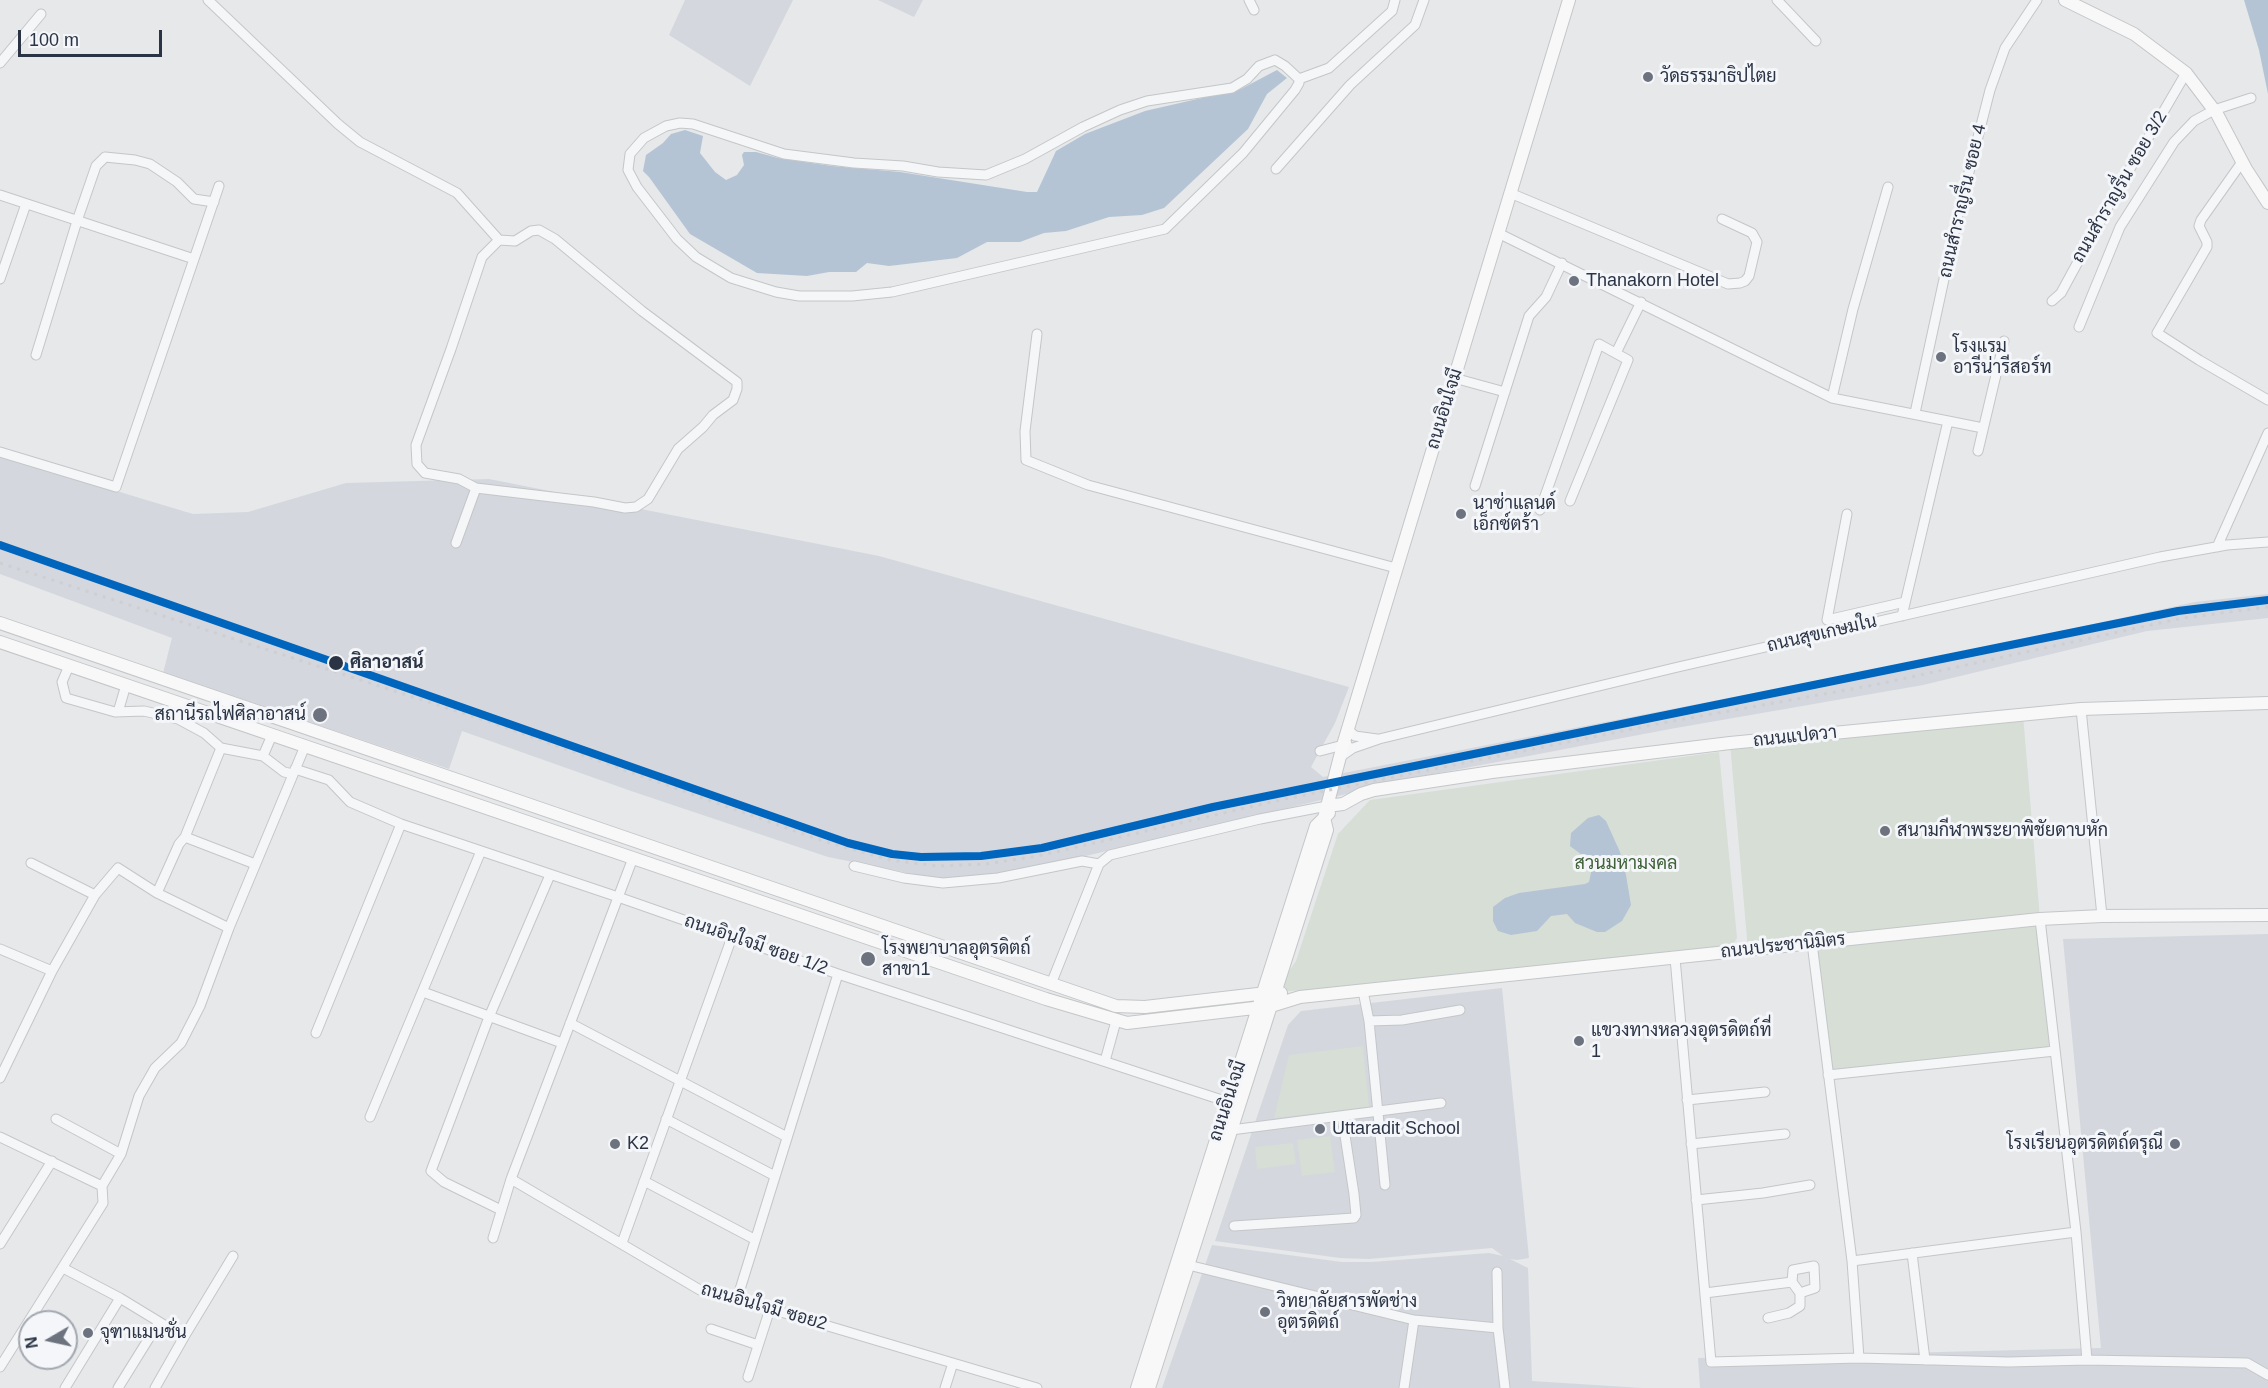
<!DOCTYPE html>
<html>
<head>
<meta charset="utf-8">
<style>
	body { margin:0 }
	#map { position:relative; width:2268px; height:1388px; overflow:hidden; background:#e6e8ea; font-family:Arial,sans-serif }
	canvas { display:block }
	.north { position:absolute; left:18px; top:1310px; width:60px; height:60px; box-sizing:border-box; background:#f4f6f9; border:2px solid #a4a8b1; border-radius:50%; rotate:261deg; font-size:16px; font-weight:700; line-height:24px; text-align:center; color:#2b3445 }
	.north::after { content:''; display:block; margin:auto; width:21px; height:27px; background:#6c737f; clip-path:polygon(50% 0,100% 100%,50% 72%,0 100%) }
	.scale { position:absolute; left:18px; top:30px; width:144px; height:27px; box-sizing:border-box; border:3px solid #2b3445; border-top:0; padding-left:8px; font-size:18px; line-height:21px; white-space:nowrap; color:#2b3445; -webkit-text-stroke:4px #f4f6f9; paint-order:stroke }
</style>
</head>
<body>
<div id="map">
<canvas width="2268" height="1388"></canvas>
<div class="north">N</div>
<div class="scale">100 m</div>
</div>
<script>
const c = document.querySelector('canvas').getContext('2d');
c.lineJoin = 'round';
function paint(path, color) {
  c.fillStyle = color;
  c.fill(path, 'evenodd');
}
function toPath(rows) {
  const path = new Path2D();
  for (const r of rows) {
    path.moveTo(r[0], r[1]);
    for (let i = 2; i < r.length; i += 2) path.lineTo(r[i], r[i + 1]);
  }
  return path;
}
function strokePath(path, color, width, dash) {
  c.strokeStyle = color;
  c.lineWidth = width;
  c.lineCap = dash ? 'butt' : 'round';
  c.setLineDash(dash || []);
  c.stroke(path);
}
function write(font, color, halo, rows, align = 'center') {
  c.font = font + ' Arial,Sarabun,sans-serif';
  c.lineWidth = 6;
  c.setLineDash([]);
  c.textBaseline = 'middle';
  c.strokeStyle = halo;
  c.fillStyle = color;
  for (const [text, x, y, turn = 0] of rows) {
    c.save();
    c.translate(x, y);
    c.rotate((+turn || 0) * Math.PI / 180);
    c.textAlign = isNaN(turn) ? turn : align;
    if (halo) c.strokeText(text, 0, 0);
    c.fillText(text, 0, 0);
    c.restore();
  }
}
paint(toPath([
	[685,0,793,0,750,86,669,35],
	[878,0,923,0,914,17],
	[0,456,193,514,248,512,346,483,489,479,879,556,1349,687,1335,723,1311,767,1323,777,1964,652,2195,602,2268,594,2268,618,2147,631,1923,685,1670,729,1418,777,1056,863,991,875,938,879,828,857,634,792,462,731,449,769,163,673,172,638,0,574],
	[2268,934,2268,1388,1700,1388,1698,1358,2101,1348,2063,939],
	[1502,988,1529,1258,1517,1260,1510,1259,1528,1268,1532,1381,1642,1388,1162,1388,1212,1245,1342,1262,1372,1262,1489,1253,1503,1256,1492,1248,1369,1259,1340,1258,1215,1241,1288,1025,1301,1011]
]), '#d4d7dd');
paint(toPath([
	[2023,715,2040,919,2055,1051,1828,1075,1812,943,1748,950,1730,743],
	[1719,752,1737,938,1728,952,1491,978,1275,992,1296,961,1338,834,1370,800],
	[1363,1046,1369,1107,1274,1118,1289,1055],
	[1330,1136,1335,1172,1302,1176,1297,1140],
	[1293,1143,1296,1164,1257,1169,1255,1147]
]), '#d6ded6');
paint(toPath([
	[2244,0,2268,0,2268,94,2259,50],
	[1277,70,1287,78,1267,94,1248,129,1164,208,1142,215,1109,217,1066,231,1044,233,1020,242,987,242,957,258,889,266,867,263,856,272,829,272,807,276,757,273,690,234,649,177,643,171,646,155,663,143,671,134,685,130,703,136,700,153,715,172,726,180,737,175,744,165,742,155,744,152,756,152,778,158,832,166,900,172,1027,192,1037,192,1056,151,1085,134,1145,111,1241,89],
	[1599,815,1606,821,1620,852,1626,875,1631,905,1622,921,1605,932,1597,932,1575,923,1567,914,1551,916,1537,931,1511,935,1498,931,1493,921,1493,907,1505,898,1519,893,1585,884,1589,882,1592,868,1590,861,1570,846,1571,833,1588,818]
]), '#b4c4d5');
const street = toPath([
	[208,0,338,124,360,142,457,193,499,240,482,257,451,349,416,445,417,464,425,473,459,479,476,488,456,543],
	[1249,0,1254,10],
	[1777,0,1816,41],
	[1275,60,1285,66,1299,79,1299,83,1295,90,1243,153,1165,229,892,292,852,296,799,296,776,292,731,278,696,257,677,239,637,187,628,170,630,154,644,138,666,126,680,123,693,124,784,154,854,163,903,166,938,172,986,175,1025,159,1083,127,1120,110,1147,101,1232,88,1247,79,1259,66,1275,60],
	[0,63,41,14],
	[1299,79,1329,68,1392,11,1395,0],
	[2242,162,2201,220,2199,226,2207,242,2207,247,2157,333,2199,360,2268,400],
	[1276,169,1350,85,1415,25,1424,0],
	[1510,193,1728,284,1740,283,1745,281,1749,276,1757,242,1752,233,1722,219],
	[0,195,194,259],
	[1498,233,1832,398,1948,421,1902,616],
	[0,279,26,204],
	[2052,301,2061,293,2110,203,2186,73],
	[2079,327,2120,227,2174,142,2194,121,2214,110,2251,98],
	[1037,334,1025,431,1026,460,1088,485,1396,568],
	[1616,353,1641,302],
	[36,355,77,221,96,166,105,157,135,160,150,164,177,182,194,199,214,202],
	[1454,378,1505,392],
	[1832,398,1853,309,1888,187],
	[1915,413,1957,219,1990,90,2005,48,2037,0],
	[1948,421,1983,428],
	[1978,451,2004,341],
	[0,452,116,487,219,186],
	[1475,486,1529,316,1546,297,1562,263],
	[476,488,594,502,625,508,636,507,648,499,678,449,703,427,713,415,733,400,737,389,737,382,642,311,555,239,539,230,531,231,515,241,499,240],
	[1540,510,1599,344,1628,360,1570,501],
	[1847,514,1827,620,1905,602],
	[2217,547,2268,433],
	[69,666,62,682,66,698,115,712,144,711,178,719,204,733,221,748,185,837,179,844,157,893],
	[2081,709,2102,916],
	[118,712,126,685],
	[1347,729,1355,736,1377,739],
	[221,748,263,756,284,772,293,774],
	[1320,751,1347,744],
	[263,756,272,735],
	[1340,757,1353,748,1379,739,1678,667,2160,557,2227,545,2268,542],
	[295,769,329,780,350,802,401,824,618,897,838,974,1228,1102],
	[185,837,255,864],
	[31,863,95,895],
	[854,866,904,878,943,883,998,878,1082,861,1099,864],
	[2040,919,2076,1232,2087,1360],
	[1812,943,1852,1261,1859,1358],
	[0,949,52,971],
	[1675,958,1711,1362,1859,1358,2008,1362,2087,1360,2247,1363,2268,1375],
	[1051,984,1099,864,1110,855,1260,819,1327,806],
	[1363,991,1369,1021,1385,1185],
	[423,992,562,1043],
	[1369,1021,1402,1020,1460,1010],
	[570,1023,787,1137],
	[316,1033,401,824],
	[1105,1061,1116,1021],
	[1828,1075,2055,1051],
	[0,1078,52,971,95,895,118,868,157,893,229,928],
	[1687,1100,1765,1092],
	[370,1117,481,851],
	[56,1119,121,1154],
	[666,1119,775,1176],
	[1231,1130,1441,1103],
	[0,1137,102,1186],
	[1691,1144,1785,1134],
	[511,1179,700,1290,737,1299,1037,1388],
	[644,1181,754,1239],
	[1696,1200,1763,1193,1810,1185],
	[501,1210,444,1182,431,1171,489,1017,550,875],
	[1234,1226,1354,1218,1356,1215,1354,1194,1342,1116],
	[493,1238,511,1179,633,858],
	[622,1243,732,937],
	[0,1244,52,1161],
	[1912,1253,1925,1360],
	[1852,1261,2076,1232],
	[1188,1265,1414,1320,1498,1328,1497,1272],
	[63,1268,120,1298,184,1337,233,1256],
	[1705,1293,1792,1282],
	[737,1299,838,974],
	[1768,1318,1789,1313,1800,1306,1800,1293,1792,1282,1793,1270,1814,1266,1815,1288,1800,1293],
	[1498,1328,1505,1388],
	[711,1329,758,1345],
	[0,1367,103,1203,102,1186,121,1154,139,1096,155,1068,181,1043,200,1006,229,928,305,746],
	[748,1377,770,1309],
	[65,1388,120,1298],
	[118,1388,159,1322],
	[155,1388,184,1337],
	[945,1388,953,1363],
	[1404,1388,1414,1320]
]);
const secondary = toPath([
	[2065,0,2134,34,2186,73,2217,114,2246,169,2268,203],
	[0,623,1116,1006,1145,1007,1275,992,1281,993],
	[0,642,1046,999,1127,1023,1271,1006,1300,997,2040,919,2102,916,2268,915],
	[1327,806,1343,804,1361,794,1374,790,1492,772,1730,743,2081,709,2268,703],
	[1137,1388,1316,826,1329,813],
	[1149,1388,1327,830,1324,818,1343,745,1569,0]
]);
strokePath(street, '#c4c6c8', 11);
strokePath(secondary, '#c4c6c8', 14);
strokePath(street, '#f5f6f7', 9);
strokePath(secondary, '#f8f8f8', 12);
strokePath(toPath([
	[0,545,313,656],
	[0,563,490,722,823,841,890,860,937,866,986,864,1038,856,1280,800,1662,723,1874,685,2183,618,2268,607]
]), '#cecfd2', 3, [3, 6]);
strokePath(toPath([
	[0,545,848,843,892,854,921,857,981,856,1042,848,1213,807,2178,611,2268,600]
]), '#0065bd', 8);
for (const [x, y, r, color] of [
	[1648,77,6,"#6c737f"],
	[1574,281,6,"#6c737f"],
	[1941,357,6,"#6c737f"],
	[1461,514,6,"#6c737f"],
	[336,663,8,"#2b3445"],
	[320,715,8,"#6c737f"],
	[1885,831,6,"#6c737f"],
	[868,959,8,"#6c737f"],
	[1579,1041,6,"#6c737f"],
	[1320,1129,6,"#6c737f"],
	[615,1144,6,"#6c737f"],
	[2175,1144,6,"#6c737f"],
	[1265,1312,6,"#6c737f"],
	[88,1333,6,"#6c737f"]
]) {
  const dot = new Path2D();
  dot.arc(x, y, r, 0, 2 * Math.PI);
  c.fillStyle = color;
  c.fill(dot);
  strokePath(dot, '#f4f6f9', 2);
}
write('18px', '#2b3445', '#f4f6f9', [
	["วัดธรรมาธิปไตย",1660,77],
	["Thanakorn Hotel",1586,281],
	["โรงแรม",1953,347],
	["อารีน่ารีสอร์ท",1953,368],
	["นาซ่าแลนด์",1473,504],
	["เอ็กซ์ตร้า",1473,525],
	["สถานีรถไฟศิลาอาสน์",306,715,"right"],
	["สนามกีฬาพระยาพิชัยดาบหัก",1897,831],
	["โรงพยาบาลอุตรดิตถ์",882,949],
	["สาขา1",882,970],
	["แขวงทางหลวงอุตรดิตถ์ที่",1591,1031],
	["1",1591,1052],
	["Uttaradit School",1332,1129],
	["K2",627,1144],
	["โรงเรียนอุตรดิตถ์ดรุณี",2163,1144,"right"],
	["วิทยาลัยสารพัดช่าง",1277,1302],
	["อุตรดิตถ์",1277,1323],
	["จุฑาแมนชั่น",100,1333]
], 'left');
write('18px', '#2b3445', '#f4f6f9', [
	["ถนนสำราญรื่น ซอย 3/2",2120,187,-60],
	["ถนนสำราญรื่น ซอย 4",1963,201,-77],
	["ถนนอินใจมี",1445,409,-73],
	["ถนนสุขเกษมใน",1822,634,-13],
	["ถนนแปดวา",1795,737,-6],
	["ถนนอินใจมี ซอย 1/2",756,945,19],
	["ถนนประชานิมิตร",1783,946,-6],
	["ถนนอินใจมี",1228,1101,-72],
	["ถนนอินใจมี ซอย2",764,1307,16]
]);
write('bold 18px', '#2b3445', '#f4f6f9', [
	["ศิลาอาสน์",350,663]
], 'left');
write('18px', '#3f6138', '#f4f6f9', [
	["สวนมหามงคล",1626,864]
]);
</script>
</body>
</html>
